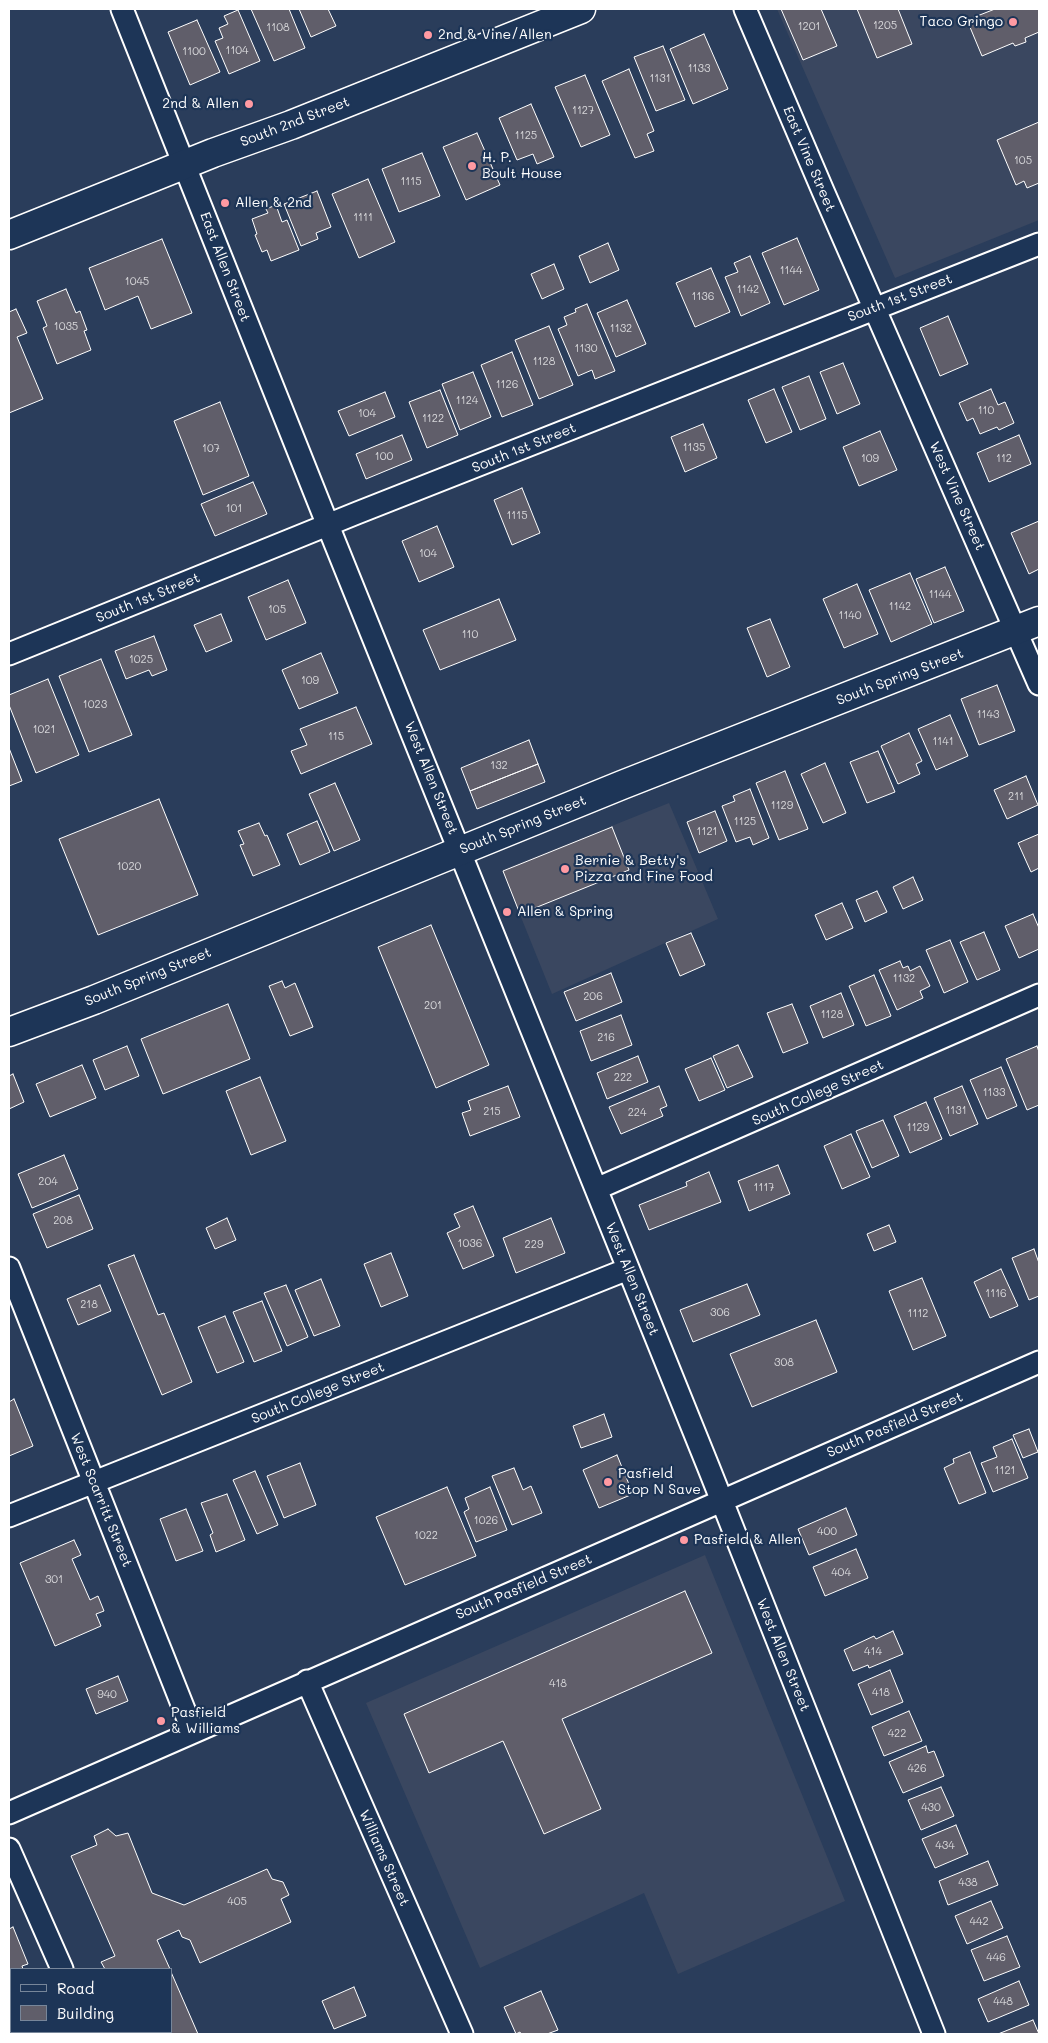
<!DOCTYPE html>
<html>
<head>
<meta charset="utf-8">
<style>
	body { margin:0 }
	#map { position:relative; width:1048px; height:2043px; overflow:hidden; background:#2a3d5b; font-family:Mali,sans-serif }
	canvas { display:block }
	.frame { position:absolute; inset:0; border:10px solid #fff; pointer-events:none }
	.legend { position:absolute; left:10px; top:1968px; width:162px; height:65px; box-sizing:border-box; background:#1d3557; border:1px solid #77869a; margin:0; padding:6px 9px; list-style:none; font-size:15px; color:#fff }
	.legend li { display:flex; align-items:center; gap:10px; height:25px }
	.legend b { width:25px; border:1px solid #77869a }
</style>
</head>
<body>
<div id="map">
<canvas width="1048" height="2043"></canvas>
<div class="frame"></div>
<ul class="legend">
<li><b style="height:6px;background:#1d3557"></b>Road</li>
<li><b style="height:14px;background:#605e6a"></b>Building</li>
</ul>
</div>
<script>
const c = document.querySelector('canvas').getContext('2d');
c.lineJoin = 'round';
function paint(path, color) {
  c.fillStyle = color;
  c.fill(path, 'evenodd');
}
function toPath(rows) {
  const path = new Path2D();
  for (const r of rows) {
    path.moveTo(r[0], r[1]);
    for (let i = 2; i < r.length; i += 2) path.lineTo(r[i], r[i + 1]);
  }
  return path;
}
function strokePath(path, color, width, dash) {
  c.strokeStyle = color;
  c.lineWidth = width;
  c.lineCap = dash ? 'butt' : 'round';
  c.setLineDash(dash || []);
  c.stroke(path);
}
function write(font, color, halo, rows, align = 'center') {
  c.font = font + ' Mali,sans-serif';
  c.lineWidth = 4.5;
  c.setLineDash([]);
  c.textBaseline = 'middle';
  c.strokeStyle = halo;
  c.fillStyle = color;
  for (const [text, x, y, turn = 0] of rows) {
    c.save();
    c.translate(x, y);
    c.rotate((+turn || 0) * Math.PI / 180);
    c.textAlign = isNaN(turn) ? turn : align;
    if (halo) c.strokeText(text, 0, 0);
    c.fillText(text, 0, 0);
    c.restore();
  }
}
paint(toPath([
	[777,9,1039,9,1039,220,895,278],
	[669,803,718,919,552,994,502,870],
	[705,1555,845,1901,678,1974,644,1893,480,1968,366,1703]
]), '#3a4760');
const building = toPath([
	[251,9,289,9,305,48,274,61,251,9],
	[299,9,328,9,336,26,311,37,299,9],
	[781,9,821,9,837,46,803,60,781,9],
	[857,9,898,9,912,44,877,58,857,9],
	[995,9,1039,9,1039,32,1025,38,1026,42,1015,46,1013,43,982,56,967,20,995,9],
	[238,10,260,61,229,74,215,41,223,38,219,28,228,24,224,16,238,10],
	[197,20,220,72,190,85,168,32,197,20],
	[704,34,728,89,693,104,670,49,704,34],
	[663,46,685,100,656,111,634,57,663,46],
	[629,69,654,131,647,134,654,151,635,158,602,81,629,69],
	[585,75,610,135,581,147,555,87,585,75],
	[531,104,554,157,537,164,533,154,517,160,499,118,531,104],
	[1039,122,1039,183,1027,188,1024,181,1016,185,997,140,1039,122],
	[477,133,500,185,466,200,443,147,477,133],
	[422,153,440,196,399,212,382,169,422,153],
	[368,179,395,242,359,258,332,194,368,179],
	[317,191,331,227,316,233,318,239,301,246,284,204,317,191],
	[276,205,282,222,287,220,299,250,271,261,267,250,262,252,255,235,257,234,252,219,268,213,266,209,276,205],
	[797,238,819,290,784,305,762,253,797,238],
	[162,239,192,313,151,329,138,296,105,310,89,268,162,239],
	[608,243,619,270,590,283,579,256,608,243],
	[750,256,770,303,741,316,725,277,738,272,734,263,750,256],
	[554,264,564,289,542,299,531,274,554,264],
	[711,268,730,312,695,327,676,283,711,268],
	[66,289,76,313,80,311,87,330,84,331,91,350,57,364,43,328,47,326,37,301,66,289],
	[627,300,646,344,616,357,597,313,627,300],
	[587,304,615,371,595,379,592,370,578,376,558,329,567,325,564,317,576,312,575,309,587,304],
	[16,309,27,333,17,337,43,399,9,413,9,312,16,309],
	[948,316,968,364,940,376,920,328,948,316],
	[549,326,573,385,539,399,515,340,549,326],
	[512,352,533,405,502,417,481,365,512,352],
	[843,363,860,404,837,414,820,372,843,363],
	[473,372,491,417,460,430,442,384,473,372],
	[809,376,826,419,800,430,782,387,809,376],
	[774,389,792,432,766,443,748,400,774,389],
	[991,389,998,405,1005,402,1014,423,999,430,997,427,980,434,973,418,967,421,959,403,991,389],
	[440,390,458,435,427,448,409,402,440,390],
	[385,392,395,417,349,436,338,411,385,392],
	[220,402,249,476,203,495,174,421,220,402],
	[703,424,717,458,685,472,671,437,703,424],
	[880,431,897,470,859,486,843,447,880,431],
	[402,435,412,460,366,479,356,454,402,435],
	[1019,435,1031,464,989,482,977,453,1019,435],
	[253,482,267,514,215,536,201,504,253,482],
	[522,488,540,533,512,545,494,500,522,488],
	[1039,521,1039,569,1029,574,1011,533,1039,521],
	[437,526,454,567,419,582,402,541,437,526],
	[945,567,964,611,934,623,916,579,945,567],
	[910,573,932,624,891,642,869,590,910,573],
	[288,580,306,623,266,640,248,597,288,580],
	[857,584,878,634,844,648,823,599,857,584],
	[499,599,516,640,440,670,423,630,499,599],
	[221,614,232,641,206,652,194,625,221,614],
	[770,619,790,667,767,677,747,628,770,619],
	[154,636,167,670,152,676,149,670,126,679,115,651,154,636],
	[321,653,338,693,299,709,282,670,321,653],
	[101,659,132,735,89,752,59,676,101,659],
	[48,679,79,755,36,773,9,705,9,695,48,679],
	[997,685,1015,731,979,745,961,699,997,685],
	[356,707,372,744,301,774,291,751,307,745,300,729,356,707],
	[950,715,968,756,936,770,918,729,950,715],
	[909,733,922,761,916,764,920,774,898,784,881,746,909,733],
	[529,740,538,764,470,791,461,768,529,740],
	[9,748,22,781,9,786,9,748],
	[878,751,895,792,867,803,850,762,878,751],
	[825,763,846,813,823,823,801,774,825,763],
	[538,764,545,782,477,809,470,791,538,764],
	[785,771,808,829,779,840,756,783,785,771],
	[1026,776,1038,805,1007,819,994,790,1026,776],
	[335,783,360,840,334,851,309,794,335,783],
	[750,789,769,838,753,845,750,837,736,842,722,806,735,801,733,796,750,789],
	[159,799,198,895,98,935,59,839,159,799],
	[715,811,727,841,699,853,687,822,715,811],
	[317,821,330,852,300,865,287,834,317,821],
	[259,823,265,836,267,835,280,865,253,876,240,845,244,844,238,831,259,823],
	[612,827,629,870,520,914,503,871,612,827],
	[1039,834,1039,868,1031,872,1018,843,1039,834],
	[913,877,923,900,903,909,893,887,913,877],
	[877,891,887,912,865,922,856,900,877,891],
	[842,903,853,928,826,940,815,915,842,903],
	[1033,914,1039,928,1039,949,1019,958,1005,926,1033,914],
	[431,925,489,1065,436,1088,378,947,431,925],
	[984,932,1000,970,977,980,960,942,984,932],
	[691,933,705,965,680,976,666,943,691,933],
	[950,940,968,982,944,993,926,950,950,940],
	[900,961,903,968,908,966,910,971,920,966,930,986,920,991,923,998,897,1010,879,970,900,961],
	[611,973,622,1002,576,1021,564,992,611,973],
	[874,975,891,1016,866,1026,849,986,874,975],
	[282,981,285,988,295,983,313,1027,290,1036,269,986,282,981],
	[841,993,854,1025,823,1038,810,1006,841,993],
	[228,1004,250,1059,163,1094,141,1039,228,1004],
	[792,1004,808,1043,783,1053,767,1013,792,1004],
	[621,1015,632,1045,591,1061,580,1031,621,1015],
	[738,1045,753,1077,727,1088,713,1056,738,1045],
	[127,1046,139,1076,105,1090,93,1060,127,1046],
	[1037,1046,1039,1052,1039,1105,1027,1110,1006,1059,1037,1046],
	[638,1056,648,1082,607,1099,597,1073,638,1056],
	[711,1058,725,1090,699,1101,685,1069,711,1058],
	[82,1065,96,1098,50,1117,36,1084,82,1065],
	[1001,1067,1017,1106,987,1119,970,1080,1001,1067],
	[13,1074,24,1102,9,1109,9,1076,13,1074],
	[260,1077,286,1141,251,1155,226,1091,260,1077],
	[508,1086,520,1117,470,1136,462,1113,471,1110,468,1101,508,1086],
	[659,1086,667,1106,660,1109,663,1116,621,1134,609,1107,659,1086],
	[962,1086,978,1124,950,1136,934,1098,962,1086],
	[926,1102,942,1139,910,1153,894,1116,926,1102],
	[883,1120,899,1156,872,1168,856,1131,883,1120],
	[851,1134,870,1177,842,1189,824,1146,851,1134],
	[64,1155,78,1189,32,1208,18,1174,64,1155],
	[778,1165,790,1194,749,1211,738,1181,778,1165],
	[709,1172,721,1202,649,1230,639,1205,687,1186,686,1182,709,1172],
	[79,1195,93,1229,47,1248,33,1214,79,1195],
	[473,1206,494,1256,463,1269,447,1233,460,1227,454,1214,473,1206],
	[227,1218,236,1240,215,1249,206,1228,227,1218],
	[551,1218,565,1253,516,1273,503,1238,551,1218],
	[889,1225,896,1242,874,1251,867,1234,889,1225],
	[1034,1249,1039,1263,1039,1296,1029,1300,1012,1258,1034,1249],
	[391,1253,408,1296,381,1307,364,1264,391,1253],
	[134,1255,158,1315,164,1313,192,1382,162,1395,108,1265,134,1255],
	[1001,1269,1018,1306,990,1318,974,1282,1001,1269],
	[922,1278,946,1336,913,1350,889,1291,922,1278],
	[321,1279,340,1326,314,1336,295,1290,321,1279],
	[747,1284,760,1315,693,1342,680,1310,747,1284],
	[100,1285,111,1311,78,1325,67,1299,100,1285],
	[286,1285,308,1337,287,1346,264,1293,286,1285],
	[262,1301,282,1351,254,1362,233,1312,262,1301],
	[225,1316,244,1362,217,1373,198,1327,225,1316],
	[816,1320,837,1372,752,1407,730,1354,816,1320],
	[14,1399,33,1446,9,1456,9,1402,14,1399],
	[604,1414,612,1437,581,1448,573,1426,604,1414],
	[1029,1429,1038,1452,1023,1458,1013,1435,1029,1429],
	[1012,1439,1028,1478,993,1492,981,1463,997,1457,993,1447,1012,1439],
	[970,1452,986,1493,959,1504,944,1468,954,1463,953,1459,970,1452],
	[617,1455,633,1494,599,1508,583,1470,617,1455],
	[300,1463,316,1505,284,1518,267,1476,300,1463],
	[514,1468,523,1490,531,1486,542,1513,512,1525,492,1476,514,1468],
	[255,1471,278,1525,257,1534,233,1480,255,1471],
	[447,1487,476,1556,405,1585,376,1517,447,1487],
	[490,1487,507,1530,476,1542,464,1512,469,1509,465,1498,490,1487],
	[227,1494,245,1540,216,1552,210,1535,213,1533,201,1503,227,1494],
	[846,1508,857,1535,809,1555,798,1529,846,1508],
	[186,1509,203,1551,176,1561,160,1519,186,1509],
	[74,1540,81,1555,72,1559,90,1600,98,1596,104,1611,96,1614,101,1626,55,1646,20,1563,74,1540],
	[856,1549,868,1578,825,1596,813,1567,856,1549],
	[685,1591,712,1653,562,1719,601,1809,544,1834,503,1741,429,1773,404,1714,685,1591],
	[893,1631,903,1654,869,1668,868,1665,853,1671,844,1650,874,1636,876,1639,893,1631],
	[890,1670,903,1702,871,1715,858,1684,890,1670],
	[118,1676,128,1701,96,1714,86,1689,118,1676],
	[909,1711,922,1741,884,1756,872,1727,909,1711],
	[926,1746,928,1753,934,1751,944,1776,903,1793,889,1762,926,1746],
	[941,1787,954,1816,921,1830,908,1800,941,1787],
	[956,1825,968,1854,935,1868,922,1839,956,1825],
	[108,1829,116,1836,128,1833,152,1893,184,1905,267,1869,272,1879,283,1882,289,1895,281,1899,291,1922,200,1963,190,1940,182,1937,179,1930,157,1940,170,1969,105,1969,101,1962,115,1956,71,1856,97,1845,94,1836,108,1829],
	[988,1861,998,1885,948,1905,939,1881,988,1861],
	[991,1901,1003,1928,967,1944,955,1916,991,1901],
	[13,1927,28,1964,22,1966,23,1969,11,1969,11,2021,9,2022,9,1929,13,1927],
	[1007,1936,1020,1967,984,1981,971,1950,1007,1936],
	[171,1972,198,2034,133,2034,132,2032,171,2032,171,1972],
	[1019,1981,1029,2005,988,2022,978,1999,1019,1981],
	[354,1987,366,2016,334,2029,322,2001,354,1987],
	[541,1991,558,2030,547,2034,521,2034,520,2032,516,2034,504,2007,541,1991],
	[1033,2020,1039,2034,998,2034,1033,2020]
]);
paint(building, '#605e6a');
strokePath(building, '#fff', 1);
const street = toPath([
	[122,9,335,543,708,1466,934,2034],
	[745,9,823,191,1039,684],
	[9,654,357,513,1039,244],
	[596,1189,1039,995],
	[9,1268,193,1732],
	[9,1516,628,1269],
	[307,1681,462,2034],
	[9,1813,1039,1362],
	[9,1849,62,1969],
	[89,2032,91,2034]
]);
const secondary = toPath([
	[9,235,213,153,291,125,581,9],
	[9,1032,94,1000,622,785,1039,621]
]);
strokePath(street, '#fff', 25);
strokePath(secondary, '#fff', 31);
strokePath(street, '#1d3557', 21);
strokePath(secondary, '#1d3557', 28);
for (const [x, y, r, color] of [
	[1013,22,5,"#ff9aa2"],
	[428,35,5,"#ff9aa2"],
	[249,104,5,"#ff9aa2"],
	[472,166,5,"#ff9aa2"],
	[225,203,5,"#ff9aa2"],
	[565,869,5,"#ff9aa2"],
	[507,912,5,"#ff9aa2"],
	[608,1482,5,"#ff9aa2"],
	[684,1540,5,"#ff9aa2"],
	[161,1721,5,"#ff9aa2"]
]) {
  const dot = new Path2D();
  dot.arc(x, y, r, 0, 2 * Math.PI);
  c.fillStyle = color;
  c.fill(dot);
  strokePath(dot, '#1d3557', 2);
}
write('11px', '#d7d7da', null, [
	["1205",885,26],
	["1201",809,27],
	["1108",278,28],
	["1104",237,51],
	["1100",194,52],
	["1133",699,69],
	["1131",660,79],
	["1127",583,111],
	["1125",526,136],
	["105",1023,161],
	["1115",411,182],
	["1111",363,218],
	["1144",791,271],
	["1045",137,282],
	["1142",748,290],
	["1136",703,297],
	["1035",66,327],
	["1132",621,329],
	["1130",586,349],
	["1128",544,362],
	["1126",507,385],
	["1124",467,401],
	["110",986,411],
	["104",367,414],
	["1122",433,419],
	["1135",694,448],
	["107",211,449],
	["100",384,457],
	["109",870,459],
	["112",1004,459],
	["101",234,509],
	["1115",517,516],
	["104",428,554],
	["1144",940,595],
	["1142",900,607],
	["105",277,610],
	["1140",850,616],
	["110",470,635],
	["1025",141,660],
	["109",310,681],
	["1023",95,705],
	["1143",988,715],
	["1021",44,730],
	["115",336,737],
	["1141",943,742],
	["132",499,766],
	["211",1016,797],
	["1129",782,806],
	["1125",745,822],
	["1121",707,832],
	["1020",129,867],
	["1132",904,979],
	["206",593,997],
	["201",433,1006],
	["1128",832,1015],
	["216",606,1038],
	["222",623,1078],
	["1133",994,1093],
	["1131",956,1111],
	["215",492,1112],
	["224",637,1113],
	["1129",918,1128],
	["204",48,1182],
	["1117",764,1188],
	["208",63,1221],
	["1036",470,1244],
	["229",534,1245],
	["1116",996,1294],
	["218",89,1305],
	["306",720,1313],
	["1112",918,1314],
	["308",784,1363],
	["1121",1005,1471],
	["1026",486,1521],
	["400",827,1532],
	["1022",426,1536],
	["404",841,1573],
	["301",54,1580],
	["414",873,1652],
	["418",558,1684],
	["418",881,1693],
	["940",107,1695],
	["422",897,1734],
	["426",917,1769],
	["430",931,1808],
	["434",945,1846],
	["438",968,1883],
	["405",237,1902],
	["442",979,1922],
	["446",996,1958],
	["448",1003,2002]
]);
write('14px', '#fff', '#1d3557', [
	["Taco Gringo",1003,22,"right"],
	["2nd & Vine/Allen",438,35],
	["2nd & Allen",239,104,"right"],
	["H. P.",482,158],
	["Boult House",482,174],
	["Allen & 2nd",235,203],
	["Bernie & Betty's",575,861],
	["Pizza and Fine Food",575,877],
	["Allen & Spring",517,912],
	["Pasfield",618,1474],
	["Stop N Save",618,1490],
	["Pasfield & Allen",694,1540],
	["Pasfield",171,1713],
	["& Williams",171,1729]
], 'left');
write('14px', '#fff', '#1d3557', [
	["South 2nd Street",295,122,-21],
	["East Vine Street",809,159,67],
	["East Allen Street",225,267,69],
	["South 1st Street",900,298,-21],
	["South 1st Street",524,448,-22],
	["West Vine Street",957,496,66],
	["South 1st Street",148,598,-22],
	["South Spring Street",900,677,-21],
	["West Allen Street",431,778,68],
	["South Spring Street",523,825,-22],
	["South Spring Street",148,977,-22],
	["South College Street",818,1093,-24],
	["West Allen Street",632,1279,68],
	["South College Street",318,1393,-22],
	["South Pasfield Street",895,1425,-23],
	["West Scarritt Street",101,1500,68],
	["South Pasfield Street",524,1587,-23],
	["West Allen Street",783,1655,68],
	["Williams Street",384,1858,66]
]);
</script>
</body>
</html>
